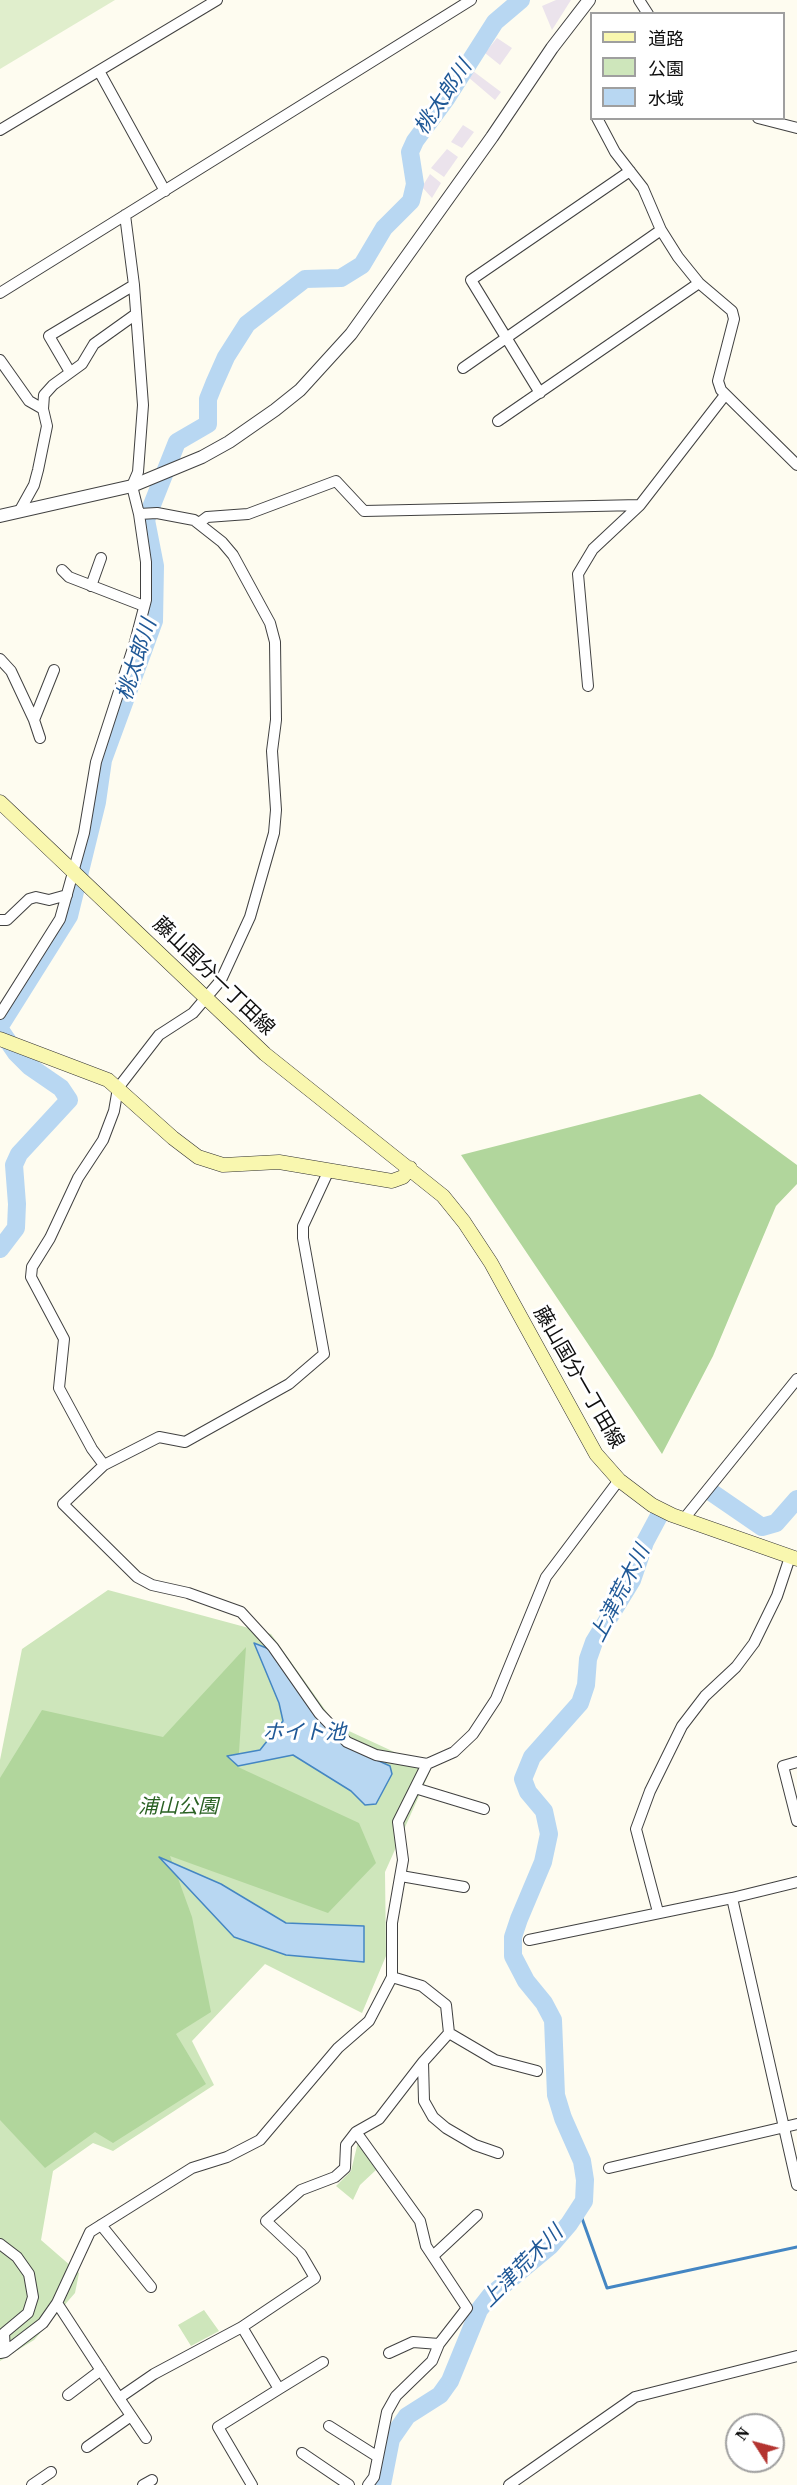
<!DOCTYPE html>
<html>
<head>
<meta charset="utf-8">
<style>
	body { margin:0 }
	#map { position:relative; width:797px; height:2485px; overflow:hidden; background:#fefcf0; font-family:"Source Serif 4","Noto Sans JP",serif }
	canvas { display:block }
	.legend { position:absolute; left:590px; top:12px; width:195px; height:108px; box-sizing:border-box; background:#fff; border:2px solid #9f9f9f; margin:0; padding:8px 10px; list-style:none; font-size:18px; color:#0e0e0e }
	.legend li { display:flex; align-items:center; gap:12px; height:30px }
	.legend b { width:30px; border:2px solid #9f9f9f }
	.north { position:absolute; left:725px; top:2413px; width:60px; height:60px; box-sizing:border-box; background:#fff; border:2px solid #9f9f9f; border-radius:50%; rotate:306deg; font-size:16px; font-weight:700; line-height:24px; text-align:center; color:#0e0e0e }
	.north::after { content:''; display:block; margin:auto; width:21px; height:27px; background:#b43430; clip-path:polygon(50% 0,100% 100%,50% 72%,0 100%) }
</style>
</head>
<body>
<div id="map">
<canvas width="797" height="2485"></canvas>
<ul class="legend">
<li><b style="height:8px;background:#f9f7af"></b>道路</li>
<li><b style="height:16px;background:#cee6bb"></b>公園</li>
<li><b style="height:16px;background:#b8d7f2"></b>水域</li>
</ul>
<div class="north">N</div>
</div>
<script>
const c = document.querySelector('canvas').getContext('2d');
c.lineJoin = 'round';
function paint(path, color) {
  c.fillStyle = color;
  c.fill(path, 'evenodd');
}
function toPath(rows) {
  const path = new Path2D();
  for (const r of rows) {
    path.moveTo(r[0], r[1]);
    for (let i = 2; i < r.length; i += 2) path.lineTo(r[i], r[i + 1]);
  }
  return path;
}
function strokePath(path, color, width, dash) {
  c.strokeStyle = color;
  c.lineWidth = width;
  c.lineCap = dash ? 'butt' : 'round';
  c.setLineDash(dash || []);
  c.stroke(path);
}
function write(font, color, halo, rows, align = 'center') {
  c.font = font + ' "Source Serif 4","Noto Sans JP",serif';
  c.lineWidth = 6;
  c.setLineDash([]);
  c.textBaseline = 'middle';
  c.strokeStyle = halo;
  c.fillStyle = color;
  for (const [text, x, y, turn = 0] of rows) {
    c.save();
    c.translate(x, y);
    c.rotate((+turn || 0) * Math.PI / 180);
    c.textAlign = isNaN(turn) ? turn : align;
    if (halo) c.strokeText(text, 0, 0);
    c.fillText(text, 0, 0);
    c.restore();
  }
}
paint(toPath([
	[556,0,571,0,552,30,542,6],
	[497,38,512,48,500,65,485,53],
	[473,71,501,92,495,100,468,77],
	[463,125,474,132,462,148,451,142],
	[447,149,458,157,444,177,431,168],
	[430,174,441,183,432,198,422,187]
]), '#ebe3ec');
paint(toPath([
	[108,1590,271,1634,336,1725,431,1769,385,1872,386,1956,362,2013,265,1964,192,2041,214,2085,113,2151,93,2143,53,2171,41,2240,79,2273,75,2293,34,2340,0,2361,0,1760,22,1649],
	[358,2142,376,2170,360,2185,353,2200,336,2186,351,2171],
	[204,2310,219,2331,191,2346,178,2325]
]), '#cee6bb');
paint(toPath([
	[700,1094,797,1165,797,1184,776,1206,713,1356,662,1454,461,1155],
	[246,1647,238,1767,359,1823,376,1863,328,1913,170,1856,192,1917,211,2012,176,2034,206,2084,113,2143,95,2132,45,2168,0,2120,0,1778,42,1710,163,1737]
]), '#b1d69c');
paint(toPath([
	[0,0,115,0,0,69]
]), '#e0eecc');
const water = toPath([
	[254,1643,269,1649,346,1746,390,1766,392,1774,376,1804,365,1805,351,1791,293,1755,238,1766,227,1756,260,1750,283,1721,279,1703,254,1643],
	[159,1857,221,1884,286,1923,364,1926,364,1962,286,1955,234,1937,159,1857]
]);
paint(water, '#b8d7f2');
strokePath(water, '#4486c3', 1.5);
strokePath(toPath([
	[579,2210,607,2288,797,2247]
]), '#4486c3', 3);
strokePath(toPath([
	[0,1026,69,916,97,802,103,760,154,621,155,566,146,520,177,442,208,424,208,399,214,384,226,357,247,324,305,279,341,278,362,265,384,228,411,201,415,184,410,152,415,141,446,99,495,22,521,0],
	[0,1249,16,1228,17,1204,14,1165,19,1154,69,1100,61,1088,29,1066,16,1053,1,1031],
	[711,1492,762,1527,776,1523,797,1499],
	[382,2485,391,2439,407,2416,440,2395,450,2381,479,2310,490,2296,550,2246,569,2224,584,2201,585,2180,582,2161,563,2118,556,2095,553,2020,544,2003,526,1981,513,1956,513,1937,519,1919,543,1862,549,1834,544,1811,528,1792,523,1779,532,1757,580,1703,586,1685,588,1659,594,1642,632,1580,645,1542,660,1514]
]), '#b8d7f2', 18);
const minor = toPath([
	[639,0,648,14],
	[99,71,165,191],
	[597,118,615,152,643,188,661,230,678,257,699,283,732,311,734,319,718,381,721,390,797,465],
	[758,118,797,128],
	[0,130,217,0],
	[0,293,471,0],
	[0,360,29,401,43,409],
	[463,368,661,230],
	[70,372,49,336,134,285],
	[540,393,471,280,630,171],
	[498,421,699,283],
	[19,512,34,485,38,470,47,426,43,409,44,395,53,385,82,364,94,344,136,314],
	[139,514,157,513,194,520,199,523,207,517,248,514,336,481,364,511,640,505],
	[194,520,222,542,233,555,270,623,275,642,276,720,272,751,276,810,274,833,250,917,221,980,193,1013,159,1035,118,1088,114,1111,103,1140,78,1178,50,1238,32,1267,31,1277,64,1339,59,1388,92,1449,104,1465,159,1437,185,1442,289,1384,324,1354,303,1238,303,1226,329,1170],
	[62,570,69,577,144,606],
	[91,586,101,558],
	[0,659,11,671,34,720,40,738],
	[588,686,578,574,593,549,640,505,725,395],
	[34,720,54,670],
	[0,920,7,920,29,899,36,897,49,900,67,895],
	[0,1014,60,919,84,833,96,762,135,642,146,600,146,562,139,514,132,486,138,472,143,405,134,285,125,215],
	[104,1465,63,1504,137,1577,152,1585,188,1593,241,1612,273,1647,319,1713,347,1742,376,1755,427,1764,454,1752,473,1734,496,1699,546,1577,619,1480],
	[683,1520,797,1379],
	[797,1762,783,1766,797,1821],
	[415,1788,484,1809],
	[401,1876,464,1887],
	[732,1898,797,2185],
	[658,1912,636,1829,650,1791,682,1726,705,1696,736,1667,754,1643,777,1596,790,1557],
	[529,1940,732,1898,797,1882],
	[449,2033,495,2060,537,2071],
	[423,2062,424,2101,433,2117,446,2128,475,2145,498,2153],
	[356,2132,420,2221,426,2246,467,2308,439,2344,413,2342,389,2353],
	[609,2168,797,2124],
	[101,2225,151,2287],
	[0,2244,17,2257,29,2274,33,2297,28,2313,4,2333,5,2352],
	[433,2256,477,2215],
	[57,2303,119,2398,154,2374,242,2327,315,2278,301,2254,266,2221,301,2190,335,2177,345,2168,346,2145,356,2132,379,2119,423,2062,449,2033,446,2005,422,1986,392,1977],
	[242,2327,279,2389,218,2427,252,2485],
	[0,2353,5,2352,43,2323,57,2303,90,2232,192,2168,227,2157,260,2140,338,2048,369,2021,392,1977,392,1923,403,1860,398,1822,427,1764],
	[279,2389,323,2362],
	[68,2395,101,2370],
	[119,2398,146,2438],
	[329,2426,378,2457],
	[87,2447,131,2416],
	[302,2453,349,2485],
	[32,2485,51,2472],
	[143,2485,152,2480],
	[368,2485,374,2477,387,2412,396,2396,432,2361,439,2344],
	[509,2485,635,2397,797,2356]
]);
const tertiary = toPath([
	[0,516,132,486,202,457,229,442,275,410,300,390,351,334,492,137,552,48,589,0]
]);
const secondary = toPath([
	[0,802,265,1054,443,1196,464,1222,491,1263,596,1454,619,1480,652,1505,672,1515,797,1559],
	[0,1039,108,1080,173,1138,198,1157,223,1165,279,1162,392,1181,403,1177,410,1168]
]);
strokePath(minor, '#414141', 12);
strokePath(tertiary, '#414141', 14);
strokePath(secondary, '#303030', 15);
strokePath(minor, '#fff', 10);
strokePath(tertiary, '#fff', 12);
strokePath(secondary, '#f9f7af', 14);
write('20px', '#0e0e0e', '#fff', [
	["藤山国分一丁田線",213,977,44],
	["藤山国分一丁田線",578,1378,60]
]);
write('italic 20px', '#2a6123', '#fff', [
	["浦山公園",178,1808]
]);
write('italic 21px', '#205997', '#fff', [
	["桃太郎川",444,98,-56],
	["桃太郎川",138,660,-72],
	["上津荒木川",621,1594,-63],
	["ホイト池",304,1734],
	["上津荒木川",523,2267,-45]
]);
</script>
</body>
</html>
